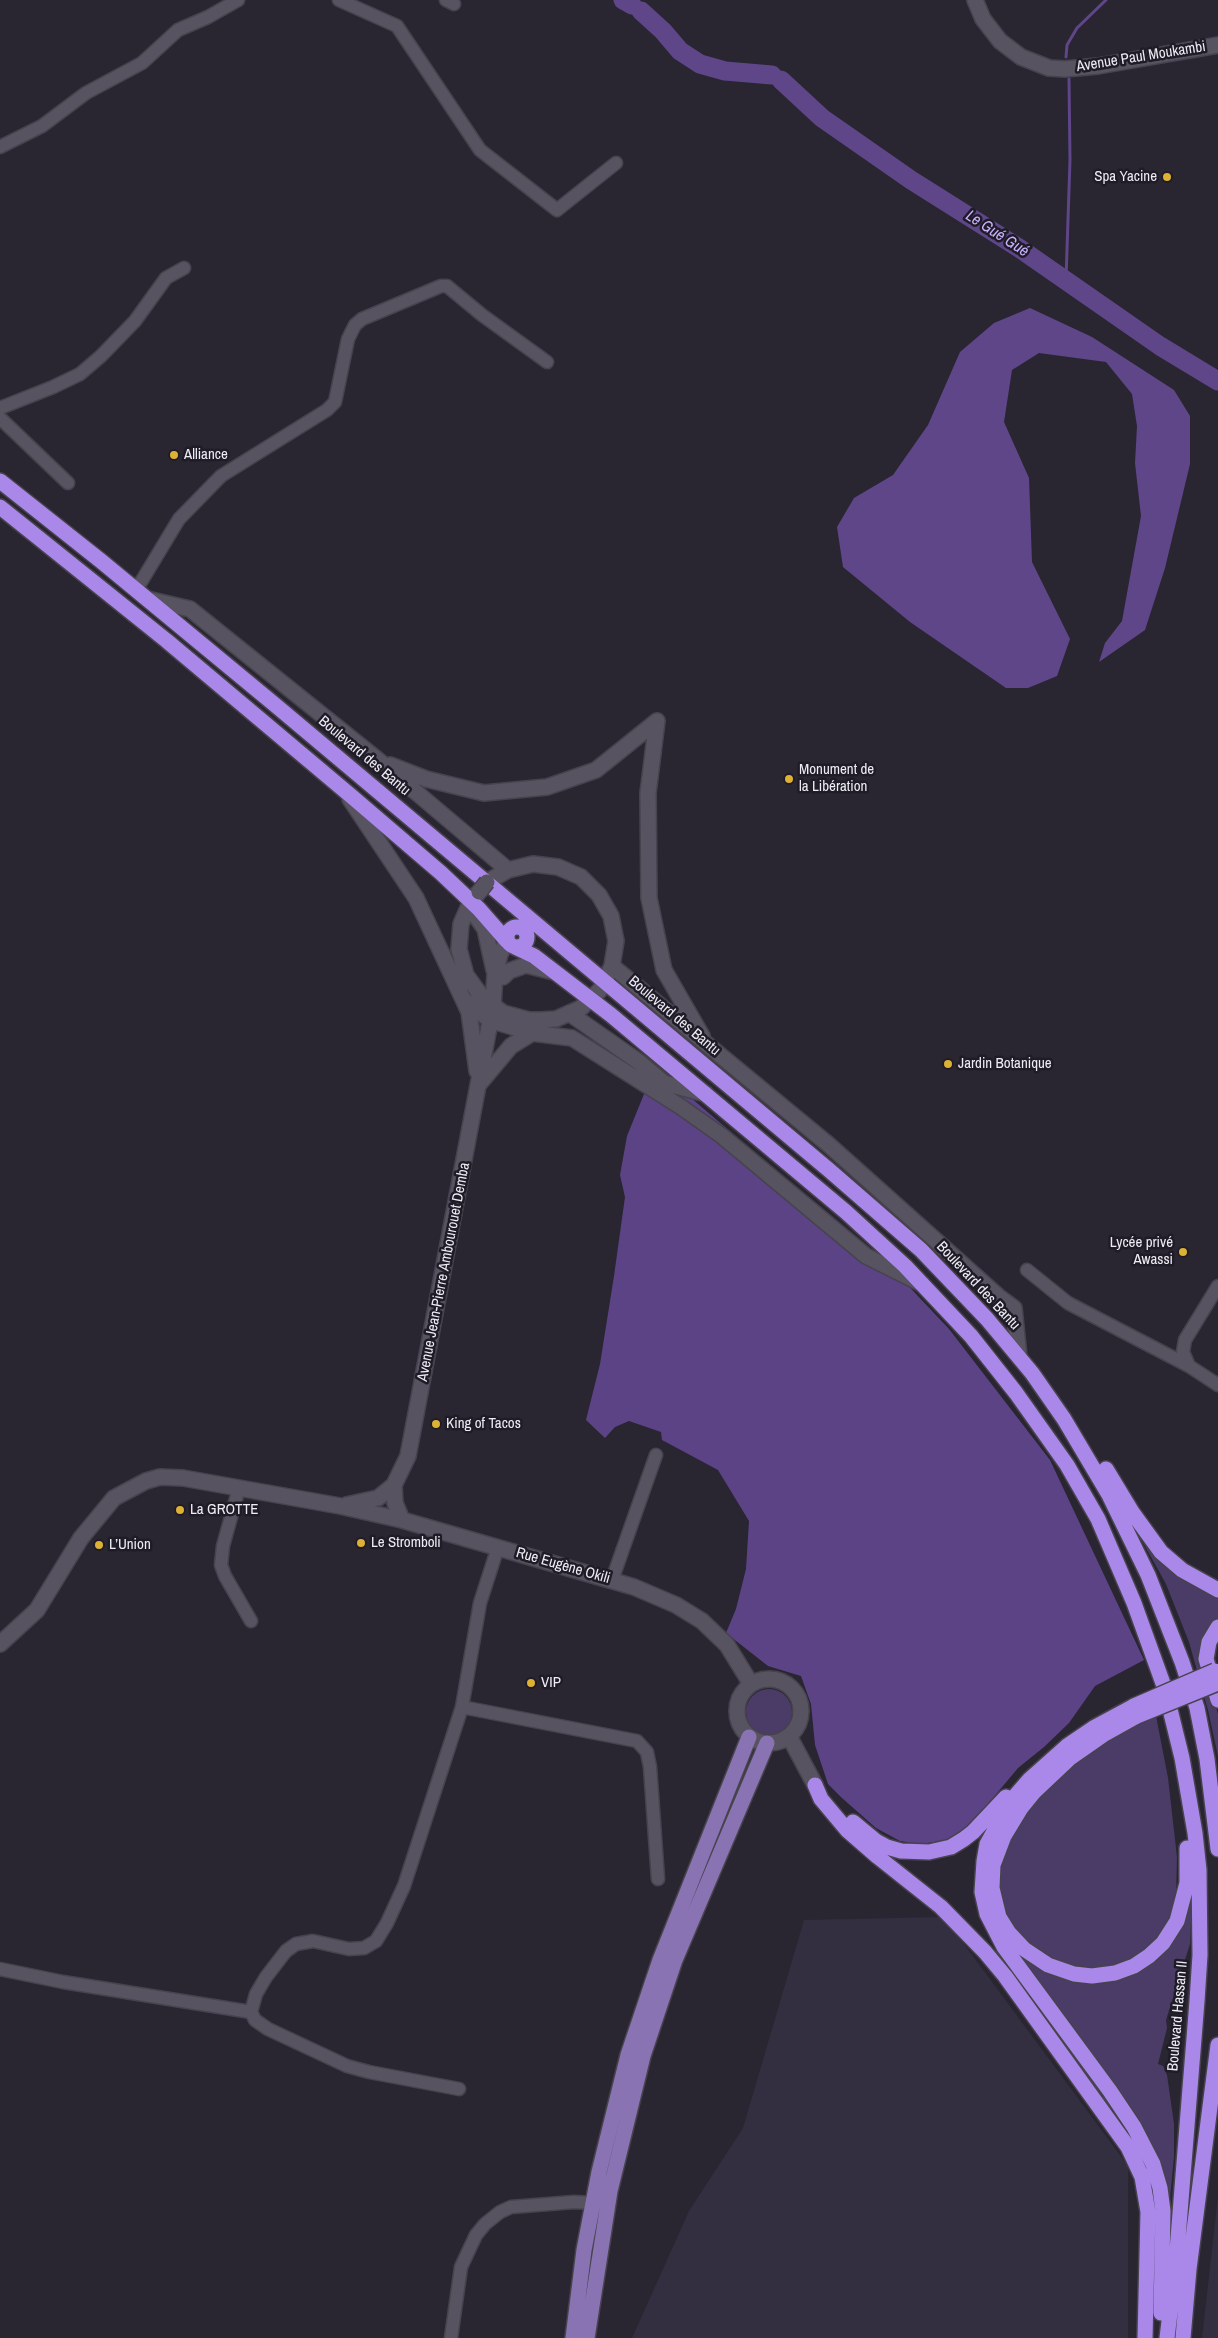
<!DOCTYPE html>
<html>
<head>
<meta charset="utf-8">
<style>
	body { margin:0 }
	canvas { display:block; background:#292531 }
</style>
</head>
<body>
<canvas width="1218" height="2338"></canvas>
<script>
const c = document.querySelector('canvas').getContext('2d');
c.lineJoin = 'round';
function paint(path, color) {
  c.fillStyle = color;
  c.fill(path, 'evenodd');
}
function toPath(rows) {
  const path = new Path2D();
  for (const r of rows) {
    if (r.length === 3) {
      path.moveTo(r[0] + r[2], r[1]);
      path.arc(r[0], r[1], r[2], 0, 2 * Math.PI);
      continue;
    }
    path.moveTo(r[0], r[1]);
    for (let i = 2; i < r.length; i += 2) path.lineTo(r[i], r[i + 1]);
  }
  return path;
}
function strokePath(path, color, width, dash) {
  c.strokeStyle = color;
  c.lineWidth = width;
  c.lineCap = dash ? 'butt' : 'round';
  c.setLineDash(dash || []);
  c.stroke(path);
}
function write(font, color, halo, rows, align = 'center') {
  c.font = font + ' "Archivo Narrow",sans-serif';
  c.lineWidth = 5;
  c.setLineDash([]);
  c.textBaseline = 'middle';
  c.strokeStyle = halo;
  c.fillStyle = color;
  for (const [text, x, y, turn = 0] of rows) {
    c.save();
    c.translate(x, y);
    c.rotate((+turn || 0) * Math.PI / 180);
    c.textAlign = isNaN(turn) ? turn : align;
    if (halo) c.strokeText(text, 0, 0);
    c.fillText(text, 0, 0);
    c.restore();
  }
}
paint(toPath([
	[944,1917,1128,2166,1128,2338,632,2338,689,2211,743,2128,804,1920],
	[1218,2196,1218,2338,1202,2338]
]), '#332e40');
paint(toPath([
	[1140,1537,1176,1574,1192,1585,1218,1597,1218,1621,1203,1663,1218,1714,1218,1756,1208,1710,1189,1642,1166,1584],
	[769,1712,23],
	[1156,1716,1168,1778,1177,1857,1176,1896,1169,1917,1159,1936,1134,1959,1105,1970,1073,1971,1023,1943,998,1904,997,1868,1010,1834,1051,1781,1110,1736],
	[1192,1898,1190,1944,1166,2020,1167,2028,1158,2064,1163,2066,1167,2075,1174,2124,1174,2156,1170,2198,1158,2156,1146,2132,1012,1949,1017,1950,1036,1967,1062,1978,1091,1984,1107,1983,1137,1972,1161,1955,1179,1930]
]), '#4a3c67');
paint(toPath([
	[655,1067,900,1277,949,1329,1050,1460,1144,1660,1095,1686,1069,1723,1044,1747,1018,1768,972,1823,953,1837,944,1841,919,1844,900,1841,876,1828,842,1798,828,1784,815,1745,811,1704,801,1676,768,1666,726,1633,736,1609,746,1569,749,1521,718,1470,662,1440,661,1432,629,1421,615,1427,605,1438,586,1420,600,1364,614,1276,625,1197,620,1175,627,1136]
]), '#5b4386');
paint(toPath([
	[1030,308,1092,337,1174,390,1190,416,1190,464,1165,568,1145,630,1099,662,1105,643,1122,621,1141,516,1135,463,1137,426,1132,394,1106,362,1039,353,1012,370,1004,422,1029,478,1032,562,1070,639,1057,676,1028,688,1006,688,910,622,843,567,837,527,854,498,893,475,928,425,960,352,994,323]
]), '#5e4689');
strokePath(toPath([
	[1066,57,1067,45,1077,28,1106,0],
	[1066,279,1070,160,1069,79]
]), '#5e4689', 3);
strokePath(toPath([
	[623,0,632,5],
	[641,11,663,31,680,51,700,64,725,71,772,75],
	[781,80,822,118,911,180,1019,248,1160,346,1218,381]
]), '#5e4689', 19);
const street = toPath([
	[339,0,397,26,480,150,557,210,616,163],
	[446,0,454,4],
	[0,147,42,126,86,93,142,63,178,30,208,17,238,0],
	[0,408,53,387,80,374,101,356,135,321,166,278,184,268],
	[0,418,68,483],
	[134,588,141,582,179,519,221,476,327,410,335,402,348,339,355,325,362,319,441,286,447,286,482,315,547,362],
	[1027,1270,1068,1303,1189,1366],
	[1218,1286,1185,1340,1183,1352,1189,1366,1218,1385],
	[239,1488,223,1546,221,1565,225,1576,251,1621],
	[612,1580,656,1455],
	[462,1707,637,1741,647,1752,650,1767,658,1879],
	[0,1969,63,1982,251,2012],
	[459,2089,369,2072,347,2066,268,2029,255,2020,251,2012,256,1994,266,1977,286,1951,296,1944,313,1941,349,1949,364,1948,376,1941,387,1923,404,1886,462,1707,480,1603,498,1547],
	[451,2338,461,2267,476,2235,485,2224,500,2212,511,2207,574,2202,593,2203]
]);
const secondary = toPath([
	[975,0,983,19,1000,41,1021,57,1049,68,1065,69,1098,66,1218,45],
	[147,599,190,609,378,760,508,870],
	[657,721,648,793,649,898,664,970,702,1036],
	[390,765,426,779,484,793,547,787,596,770,657,721],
	[350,799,416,898,469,1012,477,1071],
	[478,893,471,901,461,924,459,949,466,975,482,997,503,1013,529,1020,541,1020,556,1019,581,1008,600,990,612,966,616,941,611,916,599,895,581,877,558,867,533,864,508,870,487,882],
	[469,906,485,929,494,970],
	[612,966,829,1145,999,1297,1014,1308,1019,1357],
	[503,977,509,971,526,965,554,972],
	[463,999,490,1020,532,1033],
	[569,1013,639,1062,664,1083,706,1094],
	[480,1083,511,1046,532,1033,572,1038,681,1107,722,1136,866,1256,922,1284],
	[394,1485,395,1503,402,1520],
	[346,1505,378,1498,394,1485,408,1456,493,1006,495,974,500,954,507,941],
	[0,1644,37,1610,81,1538,114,1498,146,1481,160,1477,183,1478,340,1506,402,1520,634,1587,676,1605,702,1621,727,1645,751,1684],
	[769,1711,32],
	[789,1736,815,1785]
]);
const primary = toPath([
	[573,2338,584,2250,599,2172,628,2055,660,1960,749,1737],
	[587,2338,610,2191,643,2056,675,1960,767,1743]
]);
const highway = toPath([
	[0,481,101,561,274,704,829,1170,921,1250,987,1319,1032,1373,1064,1419,1109,1495,1148,1575,1182,1662,1197,1708,1207,1759,1218,1849],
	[0,507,167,641,350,795,441,873,479,909,507,941],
	[517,937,10],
	[515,947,534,956,611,1015,846,1212,905,1266,971,1336,1016,1393,1067,1465,1098,1519,1134,1603,1165,1689,1182,1758,1195,1833,1199,1870,1200,1955,1197,2001,1176,2263,1167,2338],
	[1106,1469,1132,1512,1161,1552,1182,1570,1218,1590],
	[1218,1627,1209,1642,1206,1659,1218,1700],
	[1134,1706,1095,1727,1067,1746,1030,1779,1010,1802,987,1844,984,1861,982,1892,987,1914,1004,1947,1110,2091,1134,2127,1153,2164,1160,2188,1163,2211,1161,2313],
	[1137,1716,1103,1735,1070,1758,1034,1792,1021,1808,1004,1836,993,1865,992,1888,999,1917,1009,1933,1024,1949,1048,1965,1074,1974,1092,1976,1115,1973,1134,1966,1149,1956,1163,1943,1177,1921,1187,1883,1187,1848],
	[815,1785,821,1799,847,1830,878,1857,941,1907,985,1952,1005,1976,1128,2147,1142,2177,1148,2212,1145,2338],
	[853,1822,876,1841,887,1847,901,1851,929,1852,951,1847,964,1839,973,1832,1006,1797],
	[1183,2338,1189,2269,1218,2045]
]);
strokePath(street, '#47434d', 15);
strokePath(secondary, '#47434d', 18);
strokePath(primary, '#47434d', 18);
strokePath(highway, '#47434d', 18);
strokePath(street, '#575361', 12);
strokePath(secondary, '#575361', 15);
strokePath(primary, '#8973b3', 15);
strokePath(highway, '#aa88ea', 15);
const secondaryBridge = toPath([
	[479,892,487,882]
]);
const highwayBridge = toPath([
	[1134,1706,1215,1671],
	[1137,1716,1218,1683]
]);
strokePath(secondaryBridge, '#47434d', 18, []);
strokePath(highwayBridge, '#47434d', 18, []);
strokePath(secondaryBridge, '#575361', 15);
strokePath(highwayBridge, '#aa88ea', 15);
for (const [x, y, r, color] of [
	[1167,177,5,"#ddb133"],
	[174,455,5,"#ddb133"],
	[789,779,5,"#ddb133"],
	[948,1064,5,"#ddb133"],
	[1183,1252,5,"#ddb133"],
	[436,1424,5,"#ddb133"],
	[180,1510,5,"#ddb133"],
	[361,1543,5,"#ddb133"],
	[99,1545,5,"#ddb133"],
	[531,1683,5,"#ddb133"]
]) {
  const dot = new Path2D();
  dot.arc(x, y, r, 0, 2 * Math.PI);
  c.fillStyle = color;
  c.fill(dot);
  strokePath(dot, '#1f1c27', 2);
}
write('15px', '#edebf3', '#1f1c27', [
	["Avenue Paul Moukambi",1141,57,-9],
	["Boulevard des Bantu",364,756,40],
	["Boulevard des Bantu",674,1016,40],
	["Avenue Jean-Pierre Ambourouet Demba",444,1272,-79],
	["Boulevard des Bantu",978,1286,47],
	["Rue Eugène Okili",563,1566,16],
	["Boulevard Hassan II",1178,2016,-85]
]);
write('15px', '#edebf3', '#1f1c27', [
	["Spa Yacine",1157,177,"right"],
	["Alliance",184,455],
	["Monument de",799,770],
	["la Libération",799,787],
	["Jardin Botanique",958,1064],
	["Lycée privé",1173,1243,"right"],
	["Awassi",1173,1260,"right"],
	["King of Tacos",446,1424],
	["La GROTTE",190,1510],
	["Le Stromboli",371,1543],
	["L’Union",109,1545],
	["VIP",541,1683]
], 'left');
write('italic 16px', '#cab1fe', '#1f1c27', [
	["Le Gué Gué",997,234,33]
]);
</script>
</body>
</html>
